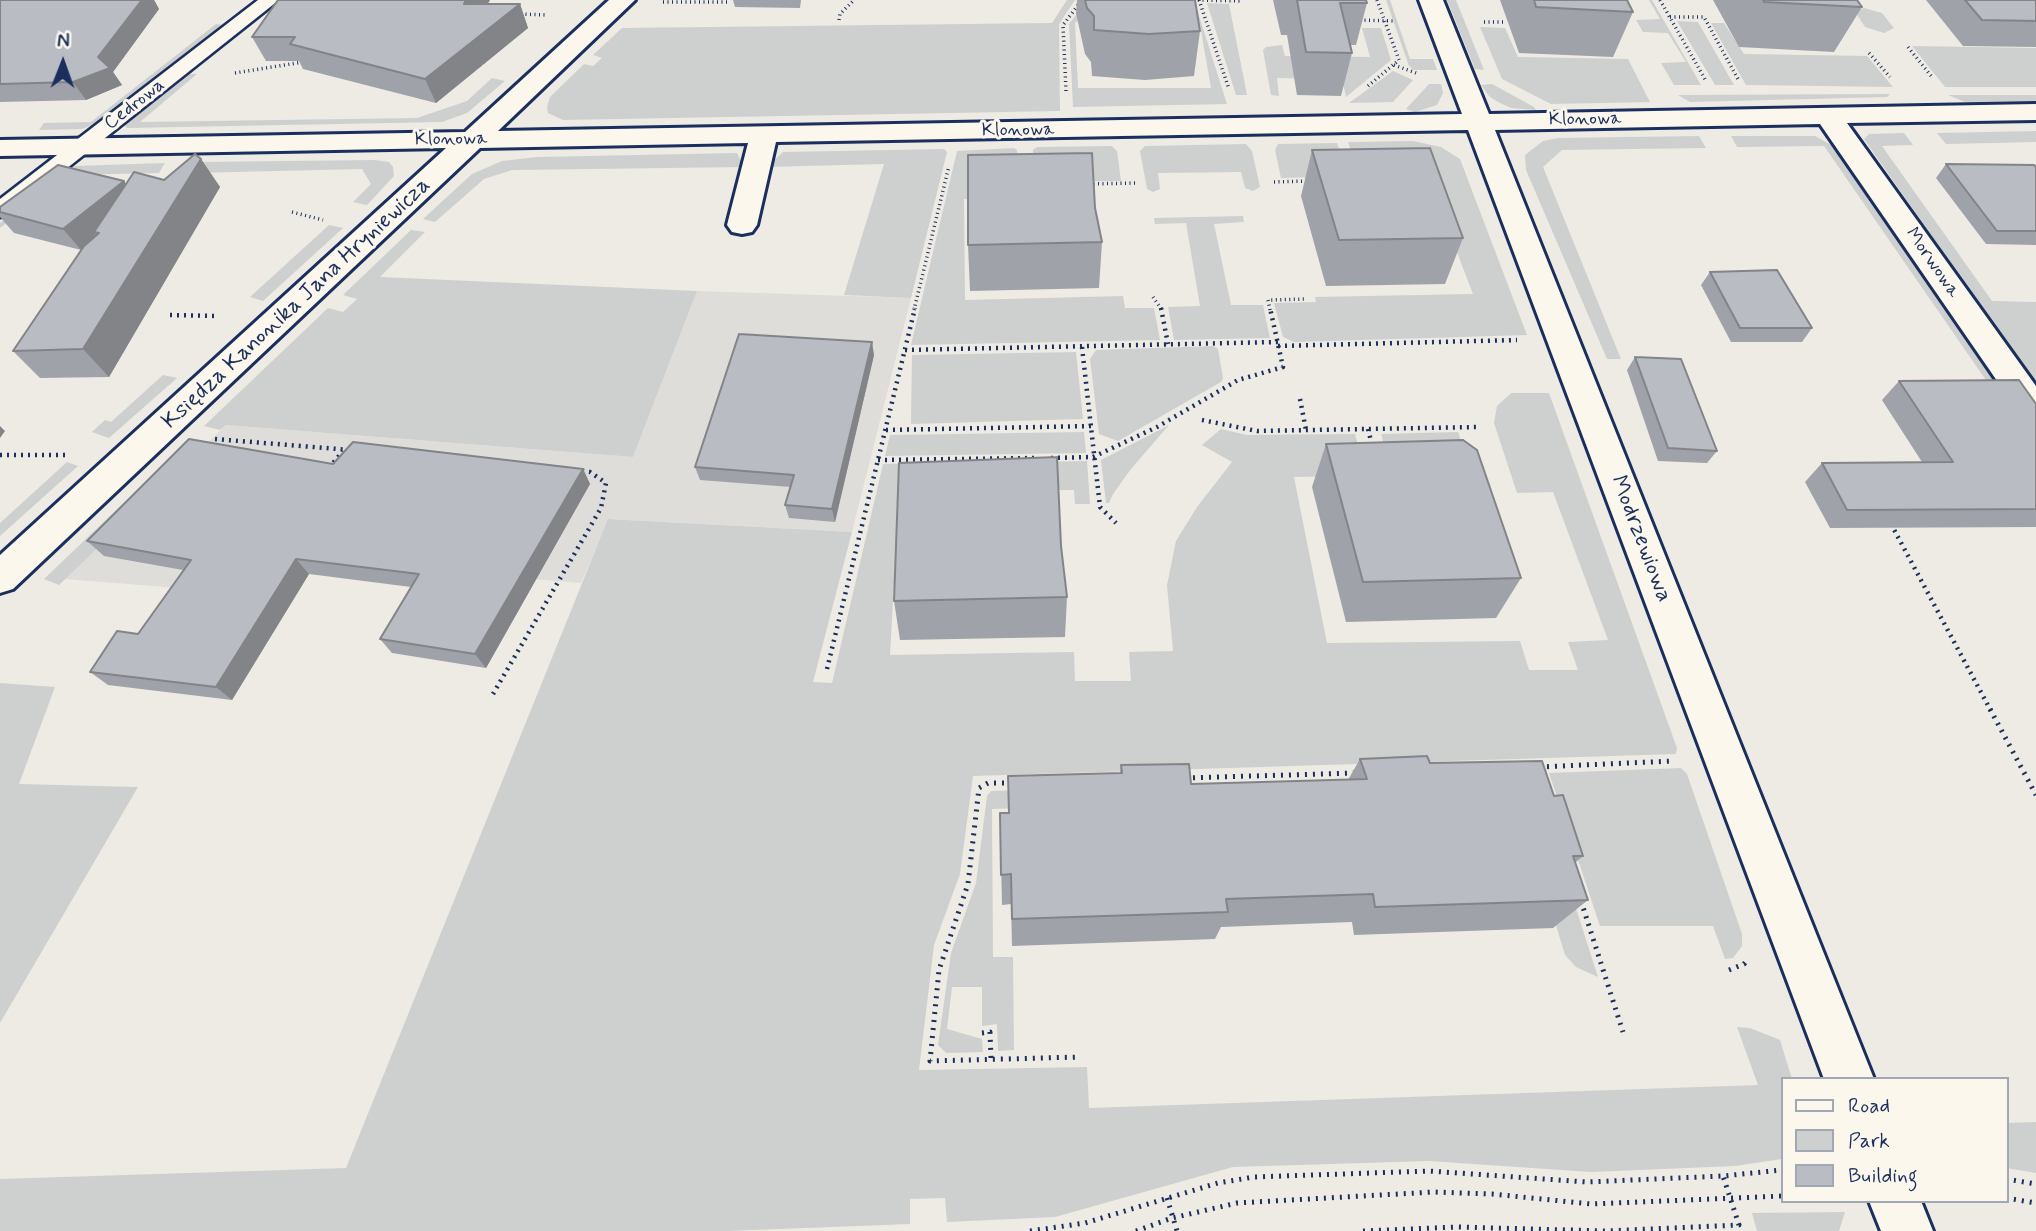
<!DOCTYPE html>
<html>
<head>
<meta charset="utf-8">
<style>
	body { margin:0 }
	#map { position:relative; width:2036px; height:1231px; overflow:hidden; background:#eeebe4; font-family:Mynerve,sans-serif }
	canvas { display:block }
	.legend { position:absolute; left:1781px; top:1077px; width:228px; height:126px; box-sizing:border-box; background:#fbf7ec; border:2px solid #a1a7b3; margin:0; padding:9px 12px; list-style:none; font-size:21px; color:#1b2f5e }
	.legend li { display:flex; align-items:center; gap:14px; height:35px }
	.legend b { width:35px; border:2px solid #a1a7b3 }
	.north { position:absolute; left:28px; top:28px; width:70px; height:70px; -webkit-text-stroke:5px #fbf7ec; paint-order:stroke; rotate:1deg; font-size:19px; font-weight:700; line-height:28px; text-align:center; color:#1b2f5e }
	.north::after { content:''; display:block; margin:auto; width:24px; height:32px; background:#1b2f5e; clip-path:polygon(50% 0,100% 100%,50% 72%,0 100%) }
</style>
</head>
<body>
<div id="map">
<canvas width="2036" height="1231"></canvas>
<ul class="legend">
<li><b style="height:9px;background:#fbf7ec"></b>Road</li>
<li><b style="height:19px;background:#cecfcf"></b>Park</li>
<li><b style="height:19px;background:#b9bcc3"></b>Building</li>
</ul>
<div class="north">N</div>
</div>
<script>
const c = document.querySelector('canvas').getContext('2d');
c.lineJoin = 'round';
function paint(path, color) {
  c.fillStyle = color;
  c.fill(path, 'evenodd');
}
function toPath(rows) {
  const path = new Path2D();
  for (const r of rows) {
    path.moveTo(r[0], r[1]);
    for (let i = 2; i < r.length; i += 2) path.lineTo(r[i], r[i + 1]);
  }
  return path;
}
function strokePath(path, color, width, dash) {
  c.strokeStyle = color;
  c.lineWidth = width;
  c.lineCap = dash ? 'butt' : 'round';
  c.setLineDash(dash || []);
  c.stroke(path);
}
function write(font, color, halo, rows, align = 'center') {
  c.font = font + ' Mynerve,sans-serif';
  c.lineWidth = 6;
  c.setLineDash([]);
  c.textBaseline = 'middle';
  c.strokeStyle = halo;
  c.fillStyle = color;
  for (const [text, x, y, turn = 0] of rows) {
    c.save();
    c.translate(x, y);
    c.rotate((+turn || 0) * Math.PI / 180);
    c.textAlign = isNaN(turn) ? turn : align;
    if (halo) c.strokeText(text, 0, 0);
    c.fillText(text, 0, 0);
    c.restore();
  }
}
paint(toPath([
	[697,291,911,298,852,532,609,519,581,583,424,570,297,523,241,593,65,579,226,425,633,457]
]), '#deddda');
paint(toPath([
	[1067,0,1075,0,1059,24,1060,111,563,120,548,113,547,107,550,97,584,64,593,66,602,58,593,55,622,28,1052,23],
	[1386,0,1390,0,1410,59,1433,59,1437,70,1414,70,1409,66],
	[1447,0,1456,0,1484,70,1475,69],
	[1649,0,1652,0,1701,85,1674,85,1661,63,1686,62,1668,33,1643,32,1636,20,1660,19],
	[1086,2,1087,14,1075,23,1078,88,1211,88,1199,19,1146,18,1195,3,1227,104,1073,107,1069,24],
	[1207,3,1229,4,1247,95,1236,95],
	[1864,8,1882,13,1894,28,1884,33,1865,27,1856,13,1857,10],
	[1677,21,1698,22,1734,85,1715,85],
	[1711,23,1724,23,1744,54,1867,56,1893,87,1746,85],
	[216,24,222,25,92,125,82,129,39,130,44,123,91,122],
	[1480,27,1505,28,1518,57,1628,59,1650,102,1551,104,1502,79],
	[1362,28,1381,28,1391,60,1346,97,1343,84,1324,79,1277,78,1279,96,1271,95,1263,50,1266,47,1282,45,1285,56,1370,57],
	[1912,46,2036,48,2036,87,1945,87],
	[1393,71,1413,80,1393,102,1349,103],
	[190,74,197,74,140,122,417,118,467,101,492,78,505,81,467,113,442,122,127,128,125,125],
	[1429,84,1441,84,1443,93,1437,105,1415,112,1406,109],
	[1492,84,1534,107,1536,110,1511,108,1498,102,1489,96,1481,85],
	[1890,94,1887,97,1690,102,1678,95],
	[1948,95,2036,95,2036,101,1965,102],
	[2036,131,2036,142,1946,144,1937,133],
	[1904,133,1913,145,1882,146,1992,301,2036,302,2036,385,1864,139,1869,134],
	[1699,136,1706,148,1562,150,1543,167,1621,359,1607,359,1526,170,1525,155,1543,141,1558,138],
	[1731,136,1815,136,1833,146,2036,436,1999,399,1824,146,1737,147],
	[1413,141,1441,147,1460,159,1527,335,1294,342,1283,337,1274,303,1316,302,1315,297,1473,294,1434,192,1366,193,1348,142],
	[1337,143,1349,176,1281,178,1275,150,1278,144],
	[1246,144,1252,151,1260,187,1253,191,1245,188,1241,172,1158,173,1160,189,1153,192,1147,189,1140,151,1145,146],
	[1112,146,1117,151,1121,181,1033,182,1033,150,1037,147],
	[1014,148,1017,150,1019,199,964,199,965,300,1123,296,1125,308,1154,308,1160,340,911,345,957,151],
	[944,149,947,152,911,298,844,295,884,164,767,167,783,152],
	[737,153,744,167,512,170,484,179,435,222,423,219,472,174,502,161,537,157],
	[374,160,389,162,393,167,394,176,367,205,353,202,371,184,362,169,192,173,199,162],
	[165,163,159,173,69,175,0,228,0,223,75,166],
	[1243,216,1244,222,1214,224,1231,305,1263,305,1270,338,1174,340,1168,307,1200,306,1186,223,1155,224,1154,218],
	[329,225,343,228,263,301,250,297],
	[411,230,425,232,380,277,697,291,633,457,226,425,220,430,204,426,328,308,343,312,357,299,343,295],
	[1213,346,1218,349,1223,378,1221,382,1118,441,1099,434,1090,359,1096,350],
	[1076,352,1083,419,911,424,912,355],
	[163,375,177,378,109,438,92,432,105,420,111,422],
	[1511,393,1549,393,1677,748,1676,754,973,776,960,874,934,945,919,1070,1087,1067,1089,1108,1758,1085,1737,1027,1750,1028,1780,1040,1792,1079,1782,1079,1782,1159,1735,1166,1591,1172,1429,1161,1233,1167,1055,1217,947,1222,945,1198,910,1199,910,1224,727,1231,0,1231,0,1179,346,1168,608,519,852,532,813,682,832,683,883,464,971,462,899,492,890,655,1074,652,1075,681,1131,681,1129,652,1173,651,1167,585,1176,541,1197,507,1232,462,1202,445,1221,429,1247,435,1355,434,1366,476,1294,477,1327,643,1520,641,1529,670,1578,670,1568,642,1608,640,1553,492,1517,493,1494,423,1497,406],
	[1169,425,1131,469,1113,494,1109,503,1106,503,1101,460],
	[1084,432,1086,453,885,456,890,435],
	[1458,432,1473,474,1393,475,1381,434],
	[184,445,201,449,59,585,44,579],
	[1087,461,1090,504,1075,504,1074,490,991,490,990,463],
	[67,462,78,466,0,536,0,523],
	[0,683,55,687,19,784,138,787,0,1023],
	[1681,768,1687,774,1742,934,1742,946,1733,958,1725,959,1713,926,1600,926,1549,773],
	[1533,774,1598,977,1576,967,1565,955,1516,793],
	[1115,787,1117,805,992,809,993,957,1013,957,1014,1050,998,1051,997,1024,982,1026,982,987,952,987,947,1029,982,1039,983,1052,946,1053,938,1045,951,953,976,883,987,796,991,791],
	[2036,1122,2036,1173,2006,1168,2006,1123],
	[1845,1212,1839,1231,1757,1231,1752,1213]
]), '#cecfcf');
const service = toPath([
	[258,0,279,0,8,215,0,217,0,199,258,0]
]);
const minor = toPath([
	[609,0,635,0,498,131,1462,114,1419,0,1443,0,1489,114,2036,104,2036,120,1847,123,2036,386,2036,423,2024,420,1820,124,1495,130,1874,1079,1824,1079,1468,130,776,142,757,225,752,232,742,234,732,232,727,225,748,143,480,148,13,589,0,593,0,555,446,148,0,156,0,140,465,132,609,0],
	[1869,1201,1921,1201,1933,1231,1881,1231,1869,1201]
]);
strokePath(service, '#1b2f5e', 5);
strokePath(minor, '#1b2f5e', 6);
strokePath(toPath([
	[1198,0,1243,1],
	[1199,0,1229,89],
	[1660,0,1706,81],
	[663,2,730,2],
	[521,14,547,15],
	[1670,17,1704,17,1738,79],
	[839,20,840,14,854,0],
	[1360,20,1396,21],
	[1484,22,1504,22],
	[1908,47,1932,77],
	[1869,53,1890,77],
	[1394,65,1416,73],
	[235,73,303,62],
	[1368,86,1399,60,1377,0],
	[1066,91,1063,25,1082,0],
	[1274,182,1309,181],
	[1089,184,1136,183],
	[292,212,323,220],
	[1153,297,1162,310],
	[914,310,949,166],
	[1270,310,1268,300,1306,299]
]), '#1b2f5e', 3.5, [1, 3.5]);
strokePath(toPath([
	[1161,308,1168,344],
	[170,315,218,316],
	[1278,346,1517,340],
	[1082,347,1100,507,1116,523],
	[905,350,1278,342],
	[1300,399,1306,430],
	[1202,420,1257,431,1476,427],
	[1368,429,1372,445],
	[886,430,1091,426],
	[215,439,350,450],
	[0,455,65,455],
	[1051,458,1093,457,1157,427,1238,380,1283,367,1270,308],
	[878,460,1035,458],
	[329,468,343,451],
	[1891,524,1991,711],
	[827,669,915,308],
	[493,694,601,508,606,483,590,472,578,470]
]), '#1b2f5e', 4.5, [2, 5]);
strokePath(toPath([
	[1990,709,2036,795],
	[1539,767,1673,761],
	[1185,778,1355,773],
	[1012,783,988,783,979,788,968,884,939,970,930,1061,1080,1057],
	[1581,901,1623,1032],
	[1729,970,1744,964,1749,958],
	[982,1033,990,1032,991,1059],
	[2006,1179,2036,1184],
	[1167,1198,1177,1231],
	[2006,1198,2036,1203],
	[1030,1231,1085,1223,1218,1183,1254,1177,1429,1171,1587,1182,1723,1176,1782,1170],
	[1136,1231,1172,1218,1237,1203,1434,1192,1492,1194,1591,1204,1782,1196],
	[1363,1231,1457,1227,1606,1231,1739,1225,1723,1176]
]), '#1b2f5e', 5, [2, 6]);
paint(service, '#fbf7ec');
paint(minor, '#fbf7ec');
paint(toPath([
	[0,0,154,0,159,9,113,72,122,85,86,100,0,102],
	[733,0,801,0,800,8,735,7],
	[1077,0,1195,0,1200,31,1194,76,1145,80,1092,76,1091,62,1085,54,1076,13],
	[1273,0,1366,0,1367,3,1356,45,1351,45,1352,53,1341,96,1297,95,1287,35,1281,35],
	[1500,0,1627,0,1633,12,1613,57,1519,53],
	[1713,0,1857,0,1862,7,1834,52,1739,47],
	[1926,0,2036,0,2036,47,1963,46],
	[488,4,520,4,528,28,436,103,303,69,299,61,266,61,252,37],
	[1312,150,1463,238,1445,284,1326,286,1301,196],
	[201,159,220,187,109,377,40,378,13,351,81,250,14,233,0,217,0,207,126,184,164,180],
	[1946,164,2036,167,2036,245,1986,244,1936,178],
	[1095,208,1102,242,1099,288,970,291,968,245],
	[1710,272,1812,328,1802,342,1731,342,1701,285],
	[874,355,835,522,789,518,785,505,791,487,700,480,695,467],
	[1635,357,1717,451,1707,463,1658,461,1627,370],
	[1899,381,2036,404,2036,527,1830,528,1805,482,1822,463,1922,462,1882,400],
	[1326,444,1521,578,1496,618,1346,622,1312,487],
	[333,464,583,469,590,484,486,668,392,653,380,639,411,587,309,574,232,700,108,685,90,672,138,634,183,570,104,556,87,541],
	[1061,546,1067,597,1065,637,900,640,894,601],
	[1360,759,1430,763,1554,796,1583,856,1575,863,1588,900,1553,928,1354,935,1352,922,1221,927,1215,939,1012,946,1011,904,1002,905,1000,813,1009,813,1120,773,1121,765,1191,784,1348,780]
]), '#9fa2a8');
paint(toPath([
	[137,0,154,0,159,9,113,72,122,85,86,100,73,82],
	[466,0,490,0,474,28,464,4],
	[520,4,528,28,436,103,425,79],
	[201,159,220,187,109,377,83,349],
	[124,181,140,203,99,233,94,232,98,237,82,251,63,229],
	[872,342,874,355,835,522,832,509],
	[0,426,5,431,0,438],
	[583,469,590,484,486,668,475,654],
	[296,559,309,574,232,700,216,687]
]), '#828488');
const building = toPath([
	[0,0,142,0,98,57,110,68,73,82,0,84,0,0],
	[278,0,466,0,464,4,520,4,425,79,290,44,295,37,252,37,278,0],
	[1085,0,1195,0,1200,31,1149,34,1094,30,1094,16,1087,8,1085,0],
	[1297,0,1366,0,1367,3,1340,3,1352,53,1306,52,1297,0],
	[1534,0,1627,0,1633,12,1536,7,1534,0],
	[1763,0,1857,0,1862,7,1764,2,1763,0],
	[1965,0,2036,0,2036,21,1982,20,1965,0],
	[1430,148,1463,238,1339,240,1312,150,1430,148],
	[1092,153,1095,208,1102,242,968,245,968,155,1092,153],
	[195,154,201,159,83,349,13,351,84,246,99,233,94,232,134,172,164,180,195,154],
	[1946,164,2034,165,2036,167,2036,231,1997,231,1946,164],
	[58,165,124,181,63,229,0,212,0,207,58,165],
	[1777,270,1812,328,1740,328,1710,272,1777,270],
	[739,334,872,342,832,509,785,505,794,475,695,467,739,334],
	[1635,357,1681,359,1717,451,1668,448,1635,357],
	[2019,380,2036,404,2036,509,1847,510,1822,463,1953,462,1899,381,2019,380],
	[189,439,333,464,353,442,583,469,475,654,380,639,419,574,296,559,216,687,90,672,117,631,138,634,191,560,87,541,189,439],
	[1463,440,1477,450,1521,578,1363,582,1326,444,1463,440],
	[1057,457,1061,546,1067,597,894,601,899,463,1057,457],
	[1427,756,1430,763,1542,761,1554,796,1563,795,1583,856,1573,856,1588,900,1375,907,1373,894,1226,899,1228,912,1012,919,1011,874,1001,875,1000,813,1009,813,1008,776,1122,773,1121,765,1189,764,1191,784,1367,779,1360,759,1427,756]
]);
paint(building, '#b9bcc3');
strokePath(building, '#828488', 2);
write('19px', '#1b2f5e', '#fbf7ec', [
	["Cedrowa",135,105,-38],
	["Klonowa",1585,120,-1],
	["Klonowa",1018,131,-1],
	["Klonowa",451,140,-1],
	["Morwowa",1932,263,55]
]);
write('23px', '#1b2f5e', '#fbf7ec', [
	["Księdza Kanonika Jana Hryniewicza",297,304,-43],
	["Modrzewiowa",1640,539,69]
]);
</script>
</body>
</html>
